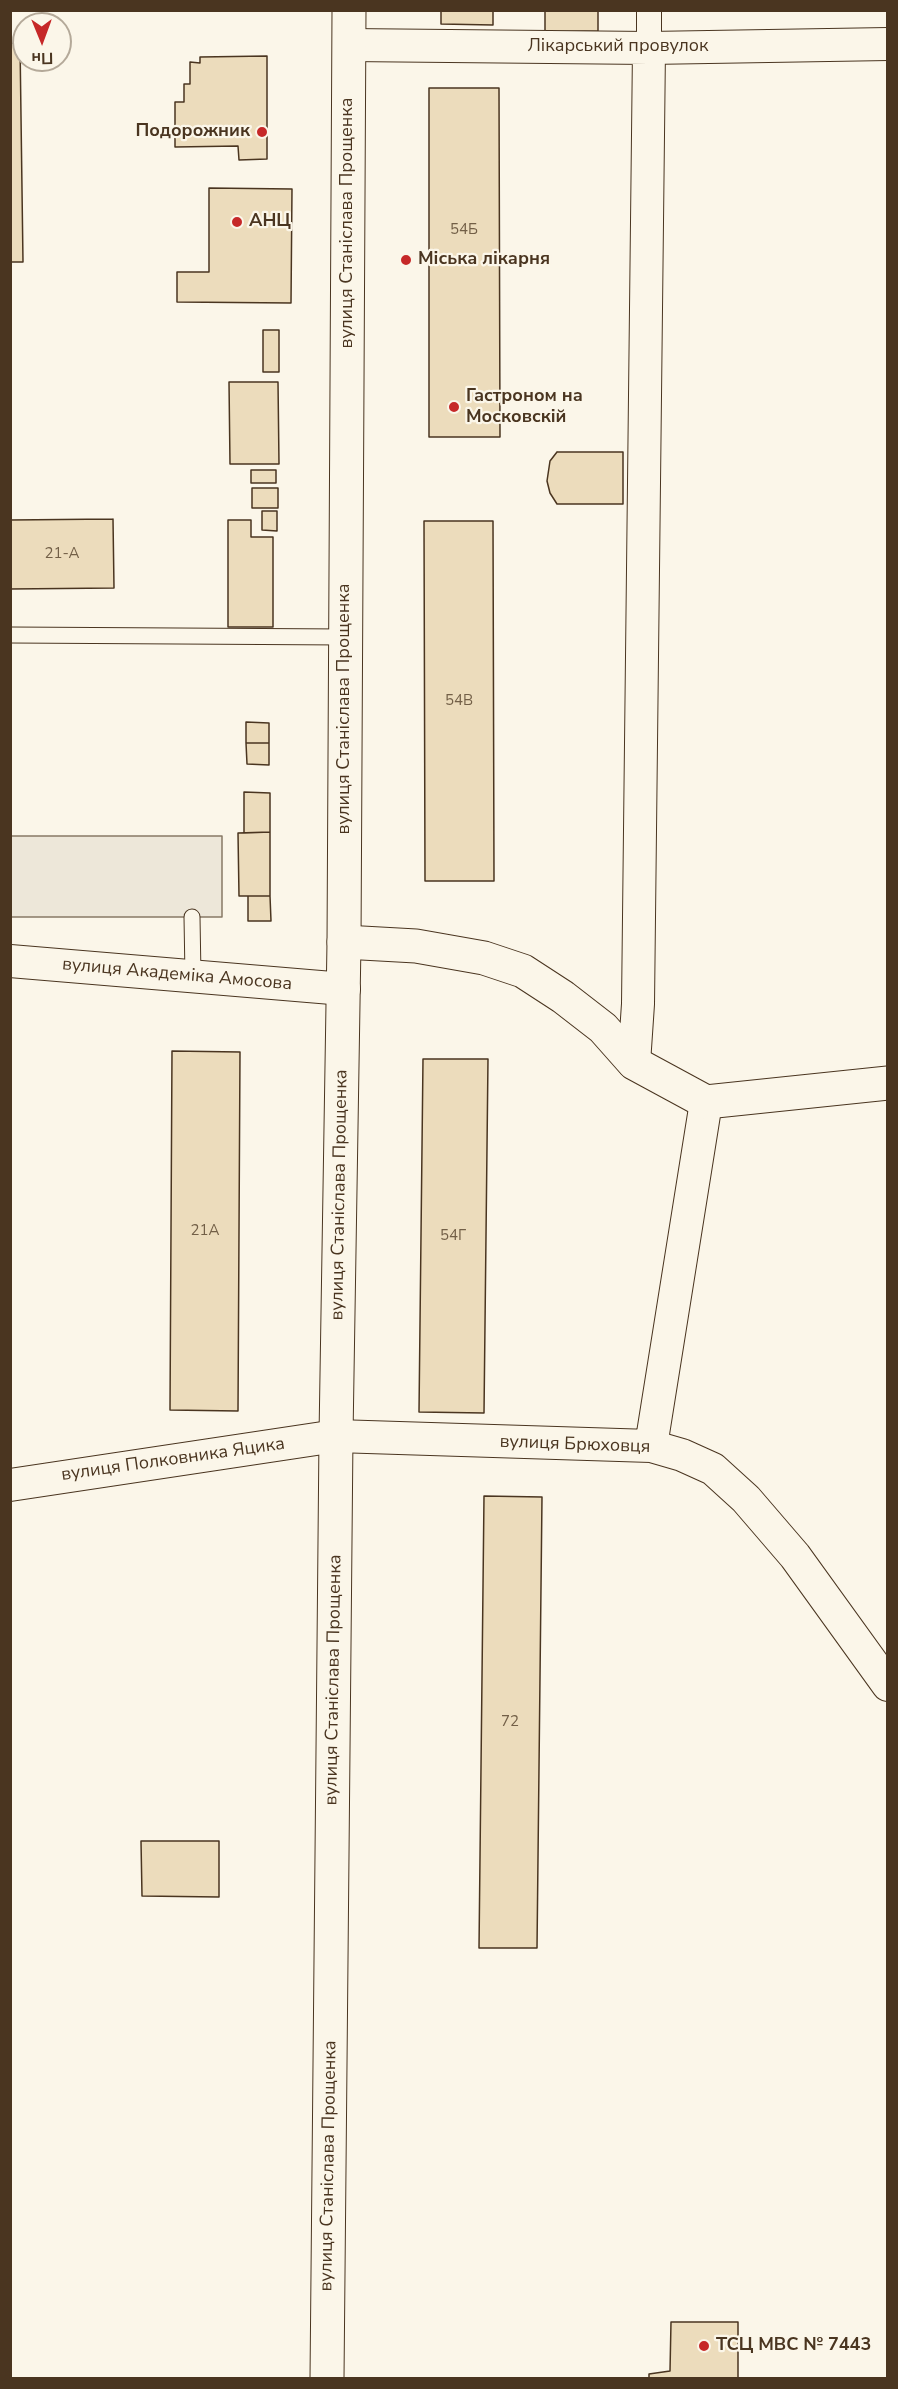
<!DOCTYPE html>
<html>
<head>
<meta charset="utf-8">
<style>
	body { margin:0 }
	#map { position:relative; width:898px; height:2389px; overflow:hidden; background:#fbf6e9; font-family:"Nunito Sans",sans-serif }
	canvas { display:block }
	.frame { position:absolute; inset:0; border:12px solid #4a3520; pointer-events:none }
	.north { position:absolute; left:12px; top:12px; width:60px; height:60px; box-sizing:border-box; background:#fbf6e9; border:2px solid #b4a999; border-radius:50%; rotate:179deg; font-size:16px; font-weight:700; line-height:24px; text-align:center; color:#4a3520 }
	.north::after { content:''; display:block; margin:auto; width:21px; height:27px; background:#c62828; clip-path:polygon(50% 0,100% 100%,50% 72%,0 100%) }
</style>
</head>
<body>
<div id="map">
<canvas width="898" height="2389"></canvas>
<div class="frame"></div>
<div class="north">Пн</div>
</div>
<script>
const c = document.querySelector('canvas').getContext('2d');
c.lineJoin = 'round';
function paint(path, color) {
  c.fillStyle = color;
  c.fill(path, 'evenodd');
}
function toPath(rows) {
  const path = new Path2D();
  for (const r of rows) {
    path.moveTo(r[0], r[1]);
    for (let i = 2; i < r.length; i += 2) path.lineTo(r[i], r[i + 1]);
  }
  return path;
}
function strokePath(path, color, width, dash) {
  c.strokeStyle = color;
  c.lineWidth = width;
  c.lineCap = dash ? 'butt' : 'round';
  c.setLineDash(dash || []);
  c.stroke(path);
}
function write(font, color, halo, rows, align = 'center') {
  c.font = font + ' "Nunito Sans",sans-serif';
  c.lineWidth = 4.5;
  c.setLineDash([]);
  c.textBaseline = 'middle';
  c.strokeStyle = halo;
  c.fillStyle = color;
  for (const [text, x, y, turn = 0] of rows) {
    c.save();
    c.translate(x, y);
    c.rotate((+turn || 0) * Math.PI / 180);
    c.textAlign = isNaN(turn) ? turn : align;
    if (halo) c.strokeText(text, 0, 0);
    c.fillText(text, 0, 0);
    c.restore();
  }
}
const parking = toPath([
	[10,836,222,836,222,917,11,917,10,836]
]);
paint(parking, '#ede7d9');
strokePath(parking, '#887966', 1.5);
const building = toPath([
	[441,10,493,10,493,25,441,24,441,10],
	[545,10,598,10,598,31,545,32,545,10],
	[10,43,20,43,23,262,10,262,10,43],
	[267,56,267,159,239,160,238,146,175,147,175,102,184,102,184,84,190,84,190,62,200,63,200,57,267,56],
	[429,88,499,88,500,437,429,437,429,88],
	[209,188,292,189,291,303,177,302,177,272,209,272,209,188],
	[263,330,279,330,279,372,263,372,263,330],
	[229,382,278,382,279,464,230,464,229,382],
	[557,452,623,452,623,504,557,504,550,493,547,481,550,461,557,452],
	[251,470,276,470,276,483,251,483,251,470],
	[252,488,278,488,278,508,252,508,252,488],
	[262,511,277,511,277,531,262,530,262,511],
	[113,519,114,588,10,589,10,520,113,519],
	[228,520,251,520,251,537,273,537,273,627,228,627,228,520],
	[424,521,493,521,494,881,425,881,424,521],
	[246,722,269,723,269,743,246,743,246,722],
	[246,743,269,743,269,765,247,764,246,743],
	[244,792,270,793,270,832,244,833,244,792],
	[270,832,270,896,239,896,238,833,270,832],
	[248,896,270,896,271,921,248,921,248,896],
	[172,1051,240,1052,238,1411,170,1410,172,1051],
	[423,1059,488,1059,484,1413,419,1412,423,1059],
	[484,1496,542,1497,537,1948,479,1948,484,1496],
	[141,1841,219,1841,219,1897,142,1896,141,1841],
	[671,2322,738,2322,738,2378,649,2378,649,2374,670,2371,671,2322]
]);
paint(building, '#ecdcbc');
strokePath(building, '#4a3520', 1.5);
const service = toPath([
	[10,635,345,637],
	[192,917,193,976]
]);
const pedestrian = toPath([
	[649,10,649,48]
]);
const minor = toPath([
	[349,45,649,48,888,44],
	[10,961,344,989],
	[634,1063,638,1004,649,48],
	[651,1446,706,1102],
	[10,1485,336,1436,651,1446,682,1455,713,1469,746,1499,795,1556,888,1685]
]);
const tertiary = toPath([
	[344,942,416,946,484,958,523,971,563,997,603,1028,634,1063,706,1102,888,1083]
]);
const primary = toPath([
	[327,2378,336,1436,344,942,349,10]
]);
strokePath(service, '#4a3520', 17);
strokePath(pedestrian, '#4a3520', 26);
strokePath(minor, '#4a3520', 34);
strokePath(tertiary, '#4a3520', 35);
strokePath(primary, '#4a3520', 35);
strokePath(service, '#fbf6e9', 15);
strokePath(pedestrian, '#fbf6e9', 24);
strokePath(minor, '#fbf6e9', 32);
strokePath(tertiary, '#fbf6e9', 33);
strokePath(primary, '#fbf6e9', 33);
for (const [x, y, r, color] of [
	[262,132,6,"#c62828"],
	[237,222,6,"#c62828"],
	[406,260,6,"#c62828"],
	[454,407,6,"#c62828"],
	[704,2346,6,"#c62828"]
]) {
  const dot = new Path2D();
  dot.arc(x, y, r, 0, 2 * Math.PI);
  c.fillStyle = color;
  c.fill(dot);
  strokePath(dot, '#fbf6e9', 2);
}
write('15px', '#725f47', null, [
	["54Б",464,230],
	["21-А",62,554],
	["54В",459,701],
	["21А",205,1231],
	["54Г",453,1236],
	["72",510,1722]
]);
write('18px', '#4a3520', '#fbf6e9', [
	["Лікарський провулок",618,47],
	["вулиця Станіслава Прощенка",348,223,-90],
	["вулиця Станіслава Прощенка",345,709,-90],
	["вулиця Академіка Амосова",177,975,5],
	["вулиця Станіслава Прощенка",340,1195,-89],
	["вулиця Брюховця",575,1445,2],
	["вулиця Полковника Яцика",173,1460,-8],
	["вулиця Станіслава Прощенка",334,1680,-89],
	["вулиця Станіслава Прощенка",329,2166,-89]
]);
write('bold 18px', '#4a3520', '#fbf6e9', [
	["Подорожник",250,132,"right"],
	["АНЦ",249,222],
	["Міська лікарня",418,260],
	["Гастроном на",466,397],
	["Московскій",466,418],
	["ТСЦ МВС № 7443",716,2346]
], 'left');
</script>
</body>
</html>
